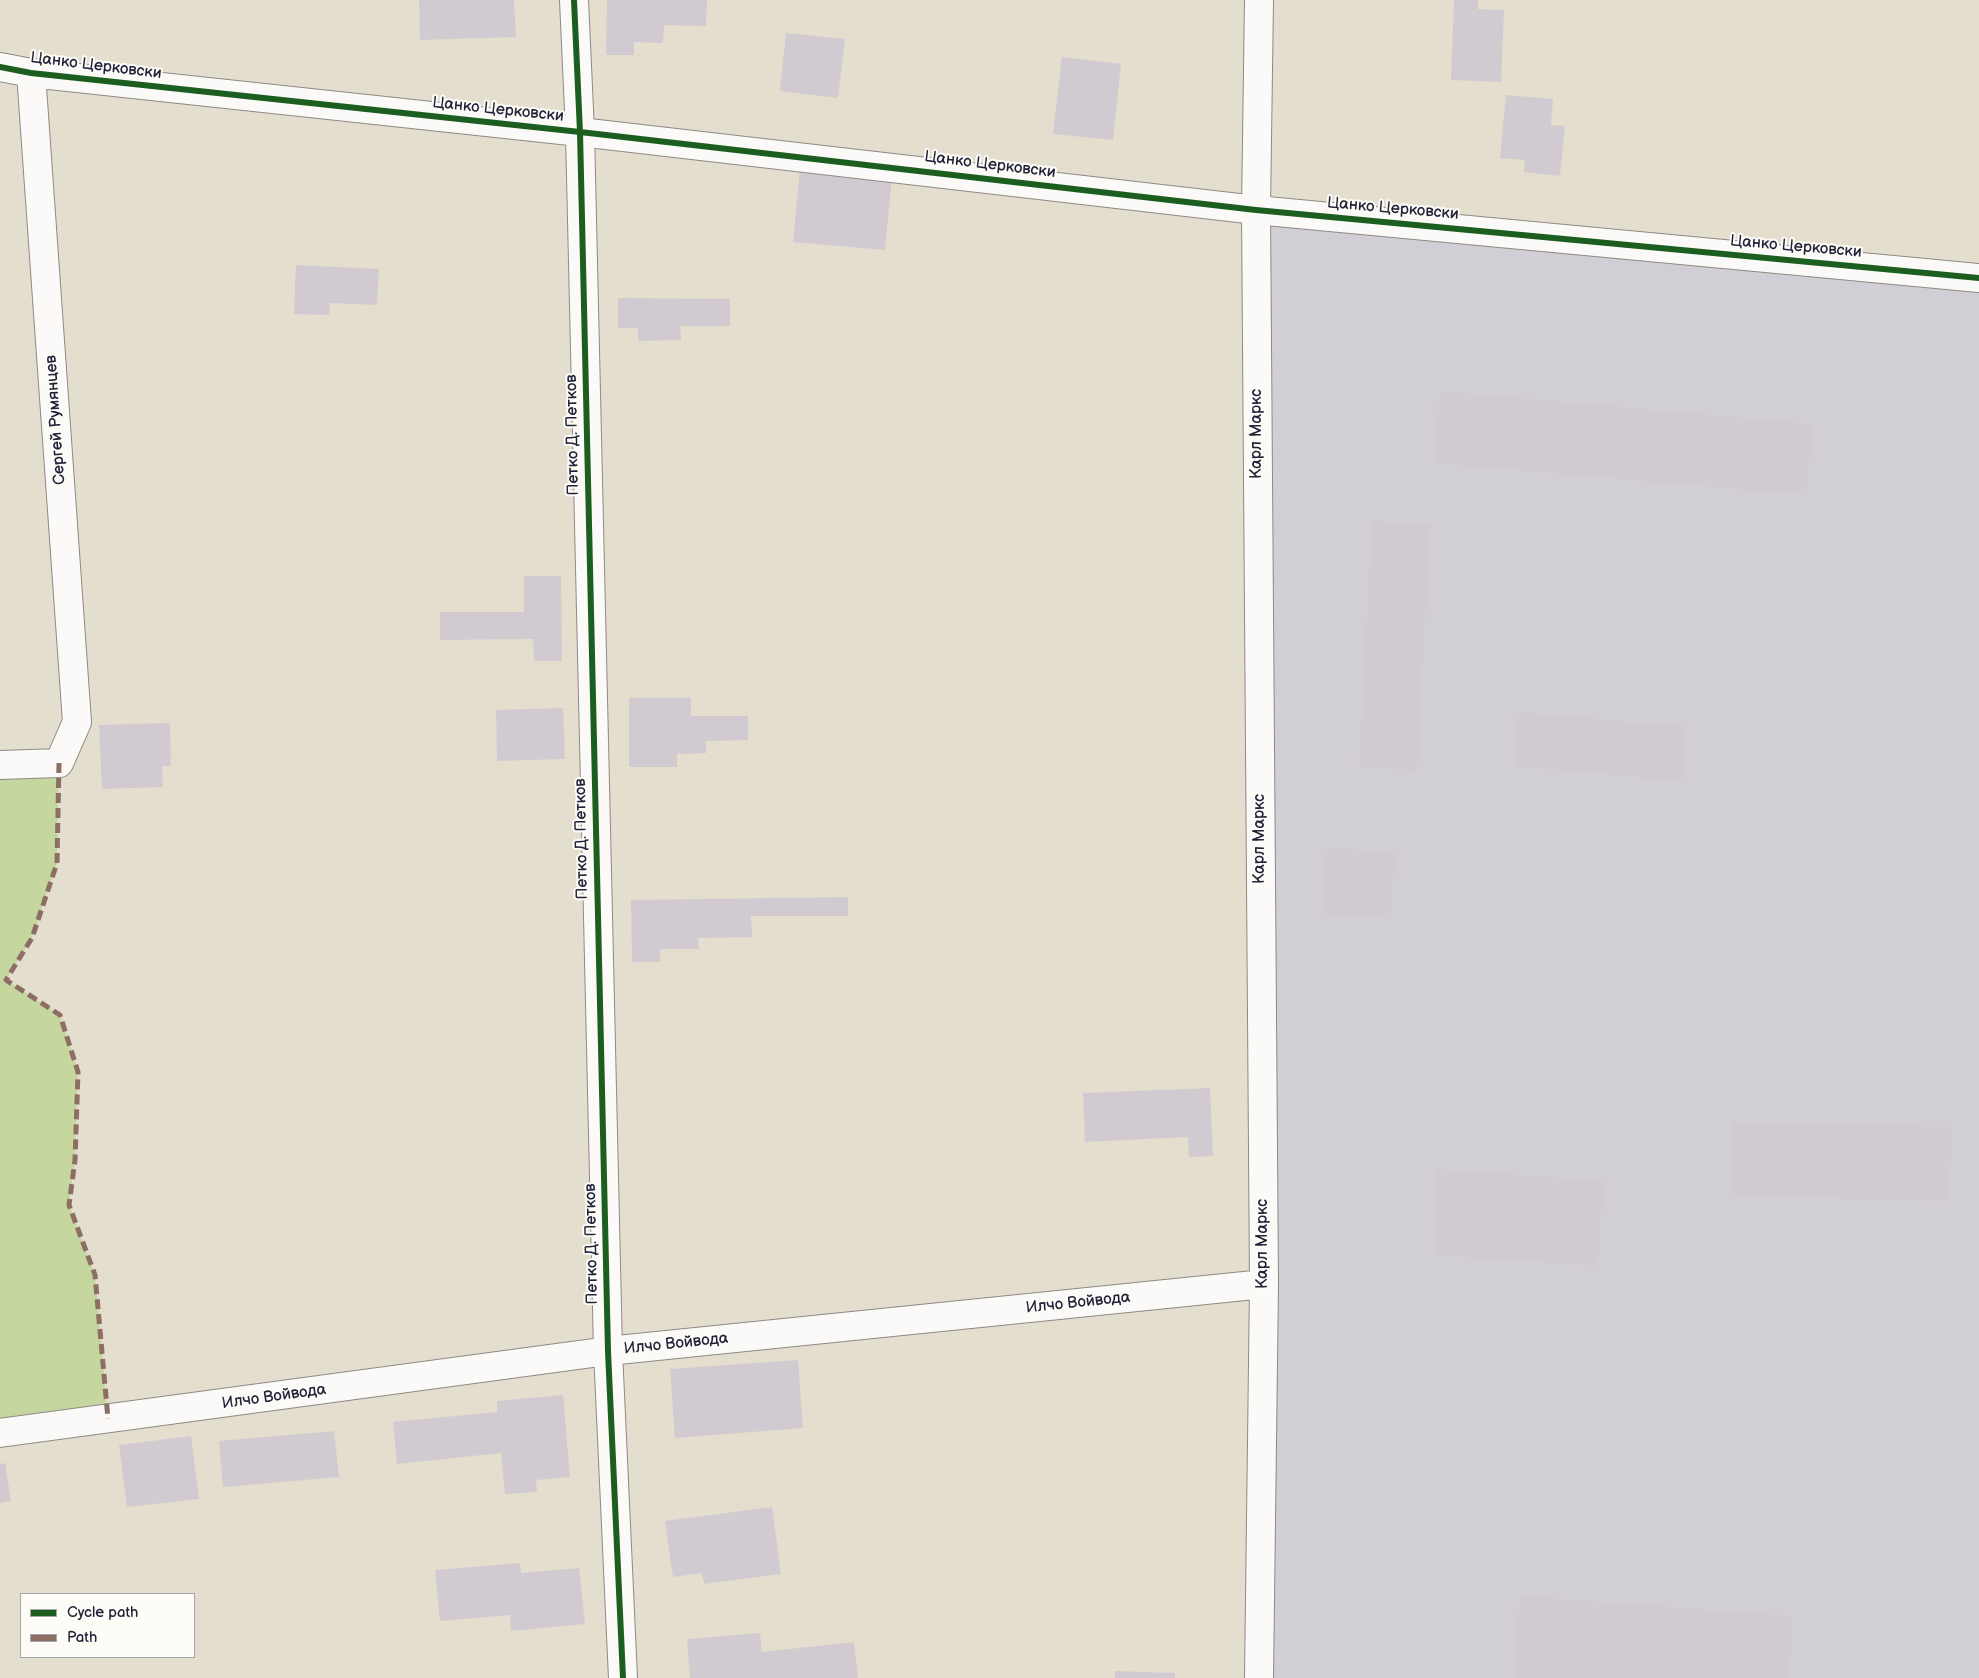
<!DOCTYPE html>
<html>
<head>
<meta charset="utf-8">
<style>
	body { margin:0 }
	#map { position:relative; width:1979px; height:1678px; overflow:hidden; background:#e4dece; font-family:"Balsamiq Sans",sans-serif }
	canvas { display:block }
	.legend { position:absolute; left:20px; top:1593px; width:175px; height:65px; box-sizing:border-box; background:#fdfcf7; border:1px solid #a5a5ac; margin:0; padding:6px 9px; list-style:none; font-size:15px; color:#22223b }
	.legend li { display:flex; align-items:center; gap:10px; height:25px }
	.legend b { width:25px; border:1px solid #a5a5ac }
</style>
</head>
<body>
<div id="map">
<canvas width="1979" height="1678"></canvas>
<ul class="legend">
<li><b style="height:6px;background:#1b5e20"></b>Cycle path</li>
<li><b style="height:6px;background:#8d6e63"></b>Path</li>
</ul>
</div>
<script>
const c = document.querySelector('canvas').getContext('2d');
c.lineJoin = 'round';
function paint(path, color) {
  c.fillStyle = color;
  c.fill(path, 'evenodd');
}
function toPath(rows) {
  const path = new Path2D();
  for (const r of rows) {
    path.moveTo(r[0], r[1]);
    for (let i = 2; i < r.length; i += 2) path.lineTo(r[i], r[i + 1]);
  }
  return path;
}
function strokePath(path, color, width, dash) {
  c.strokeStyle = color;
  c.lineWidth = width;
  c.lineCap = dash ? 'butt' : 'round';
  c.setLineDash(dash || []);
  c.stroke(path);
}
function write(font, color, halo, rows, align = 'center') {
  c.font = font + ' "Balsamiq Sans",sans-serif';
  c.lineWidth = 4;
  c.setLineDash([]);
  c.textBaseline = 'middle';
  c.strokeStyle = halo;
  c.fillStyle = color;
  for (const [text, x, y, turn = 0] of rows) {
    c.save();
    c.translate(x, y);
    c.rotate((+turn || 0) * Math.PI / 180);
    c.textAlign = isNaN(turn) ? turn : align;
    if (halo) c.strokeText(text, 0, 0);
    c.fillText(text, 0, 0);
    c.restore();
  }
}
paint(toPath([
	[1256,210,1979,278,1979,1678,1259,1678]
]), '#d2ced5');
paint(toPath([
	[59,763,57,863,32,938,6,980,60,1015,78,1072,75,1160,69,1205,95,1275,108,1419,0,1433,0,765]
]), '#c6d69f');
paint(toPath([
	[419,0,514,0,516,37,420,40],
	[607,0,707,0,706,26,664,25,663,43,634,42,634,55,606,55],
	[1454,0,1478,0,1478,9,1504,10,1501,82,1451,80],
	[786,33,845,39,838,98,780,91],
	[1062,57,1121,64,1113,140,1053,134],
	[1506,95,1553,99,1551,125,1565,126,1560,176,1524,172,1525,160,1500,158],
	[800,168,892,176,885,250,793,242],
	[296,265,379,269,377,305,330,303,329,315,294,314],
	[618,298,730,299,730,326,680,326,681,340,638,341,638,328,618,328],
	[1440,391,1813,424,1806,495,1435,463],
	[1372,521,1430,524,1417,770,1359,767],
	[524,576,561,576,562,661,534,661,533,639,440,640,440,612,524,612],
	[629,698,691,698,691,716,748,716,748,740,706,741,706,753,677,754,677,767,629,767],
	[563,708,565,759,497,761,496,710],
	[1519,712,1686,727,1682,781,1515,766],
	[170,723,171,766,162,766,163,787,102,789,99,725],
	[1327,847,1395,853,1390,919,1322,913],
	[848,897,848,916,751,916,752,937,698,938,699,949,660,949,660,962,632,962,631,900],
	[1210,1088,1213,1156,1189,1157,1188,1137,1085,1142,1083,1093],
	[1734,1122,1951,1127,1950,1201,1732,1196],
	[1435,1169,1603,1181,1598,1266,1434,1255],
	[798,1360,803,1428,675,1438,670,1369],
	[563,1395,570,1477,536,1480,537,1492,505,1494,501,1453,397,1464,393,1422,497,1412,497,1401],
	[334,1431,339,1477,223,1487,219,1441],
	[191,1436,199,1499,127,1507,119,1445],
	[5,1463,11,1501,0,1503,0,1464],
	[772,1507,781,1574,704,1584,702,1573,673,1577,665,1521],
	[520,1563,521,1573,579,1568,585,1624,511,1631,510,1615,440,1621,435,1570],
	[1520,1596,1793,1616,1789,1678,1514,1678],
	[760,1633,762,1652,854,1642,858,1678,690,1678,687,1639],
	[1115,1671,1175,1673,1175,1678,1115,1678]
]), '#d1cbd1');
const minor = toPath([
	[574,0,580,132,608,1351,623,1678],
	[0,67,31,73,580,132,1256,210,1979,278],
	[0,765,59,763,77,722,31,73],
	[0,1433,608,1351,1264,1284],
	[1259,1678,1264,1284,1256,210,1259,0]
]);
strokePath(minor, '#8d8a85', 30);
strokePath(minor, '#fbfaf8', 28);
strokePath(toPath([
	[59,763,57,863,32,938,6,980,60,1015,78,1072,75,1160,69,1205,95,1275,108,1419]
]), '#8d6e63', 5, [10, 5]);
strokePath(toPath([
	[574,0,580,132,608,1351,623,1678],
	[0,67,31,73,580,132,1256,210,1979,278]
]), '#1b5e20', 6);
write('16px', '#22223b', '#fdfcf7', [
	["Цанко Церковски",96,66,7],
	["Цанко Церковски",498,110,6],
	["Цанко Церковски",990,165,7],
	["Цанко Церковски",1393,209,5],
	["Цанко Церковски",1796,247,5],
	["Сергей Румянцев",56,420,-94],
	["Карл Маркс",1257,434,-90],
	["Петко Д. Петков",573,435,-91],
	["Петко Д. Петков",582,839,-91],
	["Карл Маркс",1260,839,-90],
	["Петко Д. Петков",592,1244,-91],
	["Карл Маркс",1263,1244,-90],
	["Илчо Войвода",1078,1303,-6],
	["Илчо Войвода",676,1344,-6],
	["Илчо Войвода",274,1397,-8]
]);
</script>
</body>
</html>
